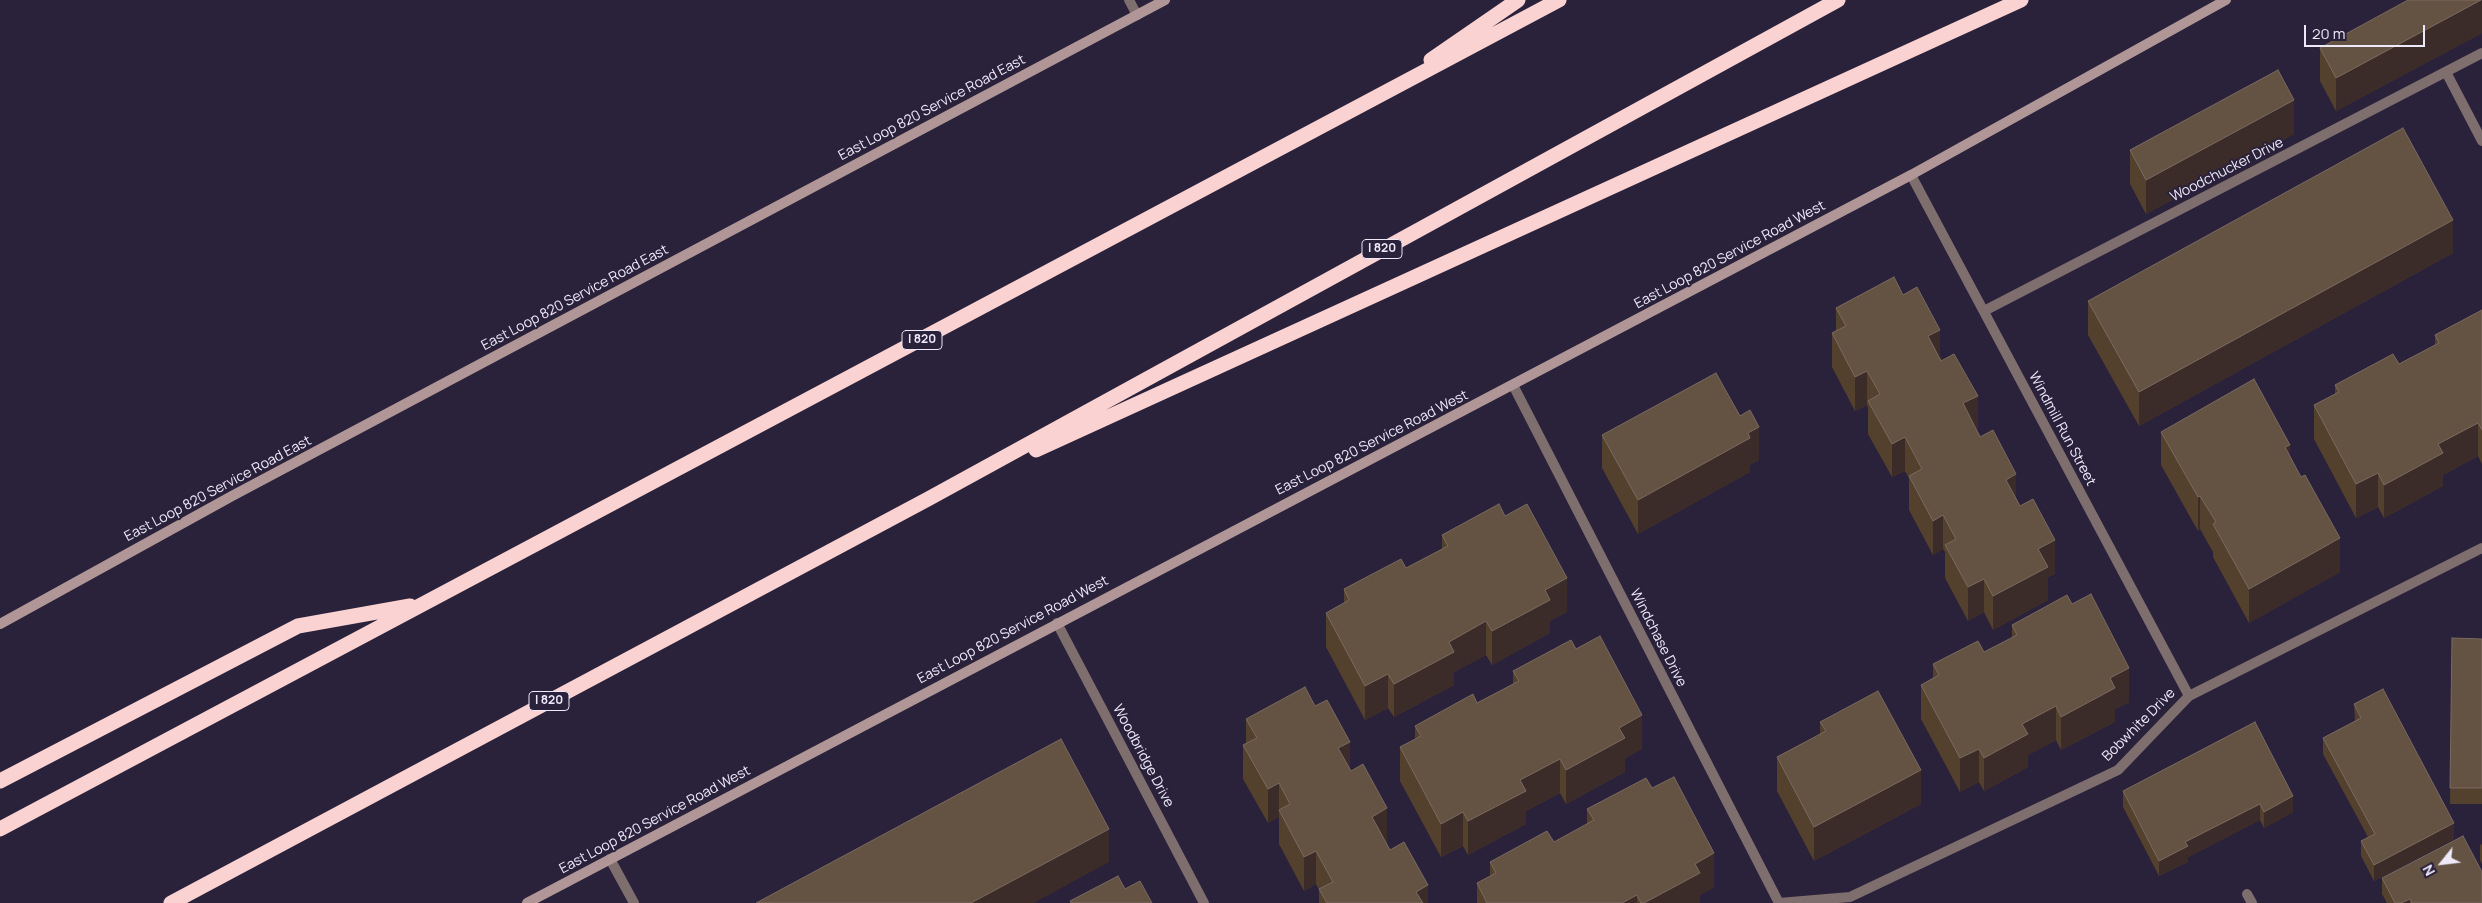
<!DOCTYPE html>
<html>
<head>
<meta charset="utf-8">
<style>
	body { margin:0 }
	#map { position:relative; width:2482px; height:903px; overflow:hidden; background:#2a213a; font-family:Manrope,sans-serif }
	canvas { display:block }
	.north { position:absolute; left:2417px; top:838px; width:50px; height:50px; -webkit-text-stroke:4px #2a213a; paint-order:stroke; rotate:241deg; font-size:14px; font-weight:700; line-height:20px; text-align:center; color:#ede9f9 }
	.north::after { content:''; display:block; margin:auto; width:18px; height:22px; background:#ede9f9; clip-path:polygon(50% 0,100% 100%,50% 72%,0 100%) }
	.scale { position:absolute; left:2304px; top:25px; width:121px; height:22px; box-sizing:border-box; border:2px solid #ede9f9; border-top:0; padding-left:6px; font-size:15px; line-height:18px; white-space:nowrap; color:#ede9f9; -webkit-text-stroke:4px #2a213a; paint-order:stroke }
</style>
</head>
<body>
<div id="map">
<canvas width="2482" height="903"></canvas>
<div class="north">N</div>
<div class="scale">20 m</div>
</div>
<script>
const c = document.querySelector('canvas').getContext('2d');
c.lineJoin = 'round';
function toPath(rows) {
  const path = new Path2D();
  for (const r of rows) {
    path.moveTo(r[0], r[1]);
    for (let i = 2; i < r.length; i += 2) path.lineTo(r[i], r[i + 1]);
  }
  return path;
}
function strokePath(path, color, width, dash) {
  c.strokeStyle = color;
  c.lineWidth = width;
  c.lineCap = dash ? 'butt' : 'round';
  c.setLineDash(dash || []);
  c.stroke(path);
}
function paint(path, color) {
  c.fillStyle = color;
  c.fill(path, 'evenodd');
}
function write(font, color, halo, rows, align = 'center') {
  c.font = font + ' Manrope,sans-serif';
  c.lineWidth = 4;
  c.setLineDash([]);
  c.textBaseline = 'middle';
  c.strokeStyle = halo;
  c.fillStyle = color;
  for (const [text, x, y, turn = 0] of rows) {
    c.save();
    c.translate(x, y);
    c.rotate((+turn || 0) * Math.PI / 180);
    c.textAlign = isNaN(turn) ? turn : align;
    if (halo) c.strokeText(text, 0, 0);
    c.fillText(text, 0, 0);
    c.restore();
  }
}
strokePath(toPath([
	[2446,72,2482,141],
	[1911,175,2189,696],
	[1984,311,2482,53],
	[1513,385,1779,903],
	[1057,623,1204,903],
	[610,859,634,903],
	[2247,894,2252,903],
	[1779,903,1850,897,2118,770,2189,696,2482,548]
]), '#7e6e6e', 10);
strokePath(toPath([
	[1129,0,1137,15]
]), '#7e6e6e', 10);
strokePath(toPath([
	[0,624,232,496,1165,0],
	[527,903,1911,175,2226,0]
]), '#b09696', 10);
strokePath(toPath([
	[1431,60,1518,0],
	[1036,450,2021,0],
	[0,781,298,626,410,606],
	[0,829,1559,0],
	[171,903,928,499,1838,0]
]), '#fad2d1', 15);
paint(toPath([
	[2482,0,2482,33,2336,111,2320,81,2320,48],
	[2294,134,2146,214,2130,184,2130,150],
	[2453,253,2139,426,2088,335,2088,301],
	[1903,295,1940,357,1978,429,1977,430,2016,499,2055,574,2048,577,2048,600,1993,630,1984,612,1968,621,1945,578,1945,552,1943,549,1933,555,1909,510,1909,478,1905,471,1892,477,1868,434,1868,408,1867,405,1855,411,1832,367,1832,333,1836,330,1836,308],
	[2482,310,2482,464,2478,456,2443,475,2443,486,2384,518,2378,507,2356,518,2314,439,2314,405,2335,394,2335,385,2399,364,2435,345,2435,335],
	[2161,432,2290,456,2340,572,2249,623,2213,557,2213,552,2200,529,2198,531,2161,465],
	[1602,435,1759,460,1750,465,1750,472,1638,534,1602,468],
	[1505,516,1567,612,1550,621,1550,633,1492,665,1486,655,1454,672,1454,685,1394,717,1388,708,1365,720,1326,647,1326,613,1344,603,1344,589,1406,568,1442,549,1442,535],
	[2072,604,2129,702,2115,709,2115,722,2061,750,2056,740,2028,755,2028,767,1984,791,1979,782,1960,792,1921,719,1921,685,1933,678,1933,664,1984,652,2012,638,2012,625],
	[2452,638,2482,639,2482,804,2450,804],
	[1576,649,1642,749,1625,758,1625,772,1566,804,1560,793,1526,811,1526,824,1468,855,1463,846,1441,857,1400,781,1400,747,1415,739,1415,726,1477,703,1513,684,1513,671],
	[2354,704,2454,839,2374,881,2361,856,2361,841,2368,837,2323,754,2323,738,2355,721],
	[1246,719,1350,769,1387,842,1386,842,1390,850,1428,903,1319,903,1319,890,1316,884,1304,891,1279,844,1279,817,1268,823,1243,779,1243,745,1246,743],
	[1820,722,1921,804,1814,861,1777,791,1777,757,1820,734],
	[2255,722,2293,812,2264,828,2260,820,2188,857,2188,862,2159,876,2123,807,2123,791],
	[1652,788,1714,887,1700,895,1700,903,1477,903,1477,883,1490,876,1490,862,1554,842,1587,824,1587,809],
	[2482,844,2482,864,2480,860,2480,845],
	[2382,878,2482,903,2387,903,2382,894]
]), '#54412d');
paint(toPath([
	[2481,0,2482,0,2482,33,2336,111,2336,78],
	[2294,100,2294,134,2146,214,2146,180],
	[2453,220,2453,253,2139,426,2139,392],
	[1940,330,1940,364,1928,336],
	[1867,371,1867,405,1855,411,1855,377],
	[1978,396,1978,429,1963,437,1963,403],
	[2478,423,2478,456,2443,475,2443,486,2384,518,2384,485,2438,444],
	[1759,427,1759,460,1750,465,1750,472,1638,534,1638,500],
	[1905,437,1905,471,1892,477,1892,444],
	[2290,445,2290,478,2285,447],
	[2378,473,2378,507,2356,518,2356,484],
	[2016,474,2016,508,2006,480],
	[2200,496,2200,529,2198,531,2198,497],
	[1943,515,1943,549,1933,555,1933,521],
	[2340,538,2340,572,2249,623,2249,589],
	[2055,540,2055,574,2048,577,2048,600,1993,630,1993,596,2038,549],
	[1567,578,1567,612,1550,621,1550,633,1492,665,1492,631,1545,590],
	[1984,579,1984,612,1968,621,1968,587],
	[1486,621,1486,655,1454,672,1454,685,1394,717,1394,684,1449,642],
	[2129,668,2129,702,2115,709,2115,722,2061,750,2061,717,2110,678],
	[1388,674,1388,708,1365,720,1365,686],
	[2056,706,2056,740,2028,755,2028,767,1984,791,1984,758,2022,724],
	[1642,715,1642,749,1625,758,1625,772,1566,804,1566,770,1619,728],
	[1350,742,1350,775,1338,748],
	[1979,749,1979,782,1960,792,1960,758],
	[1560,759,1560,793,1526,811,1526,824,1468,855,1468,821,1520,780],
	[1921,770,1921,804,1814,861,1814,827],
	[1279,783,1279,817,1268,823,1268,789],
	[2293,796,2293,812,2264,828,2264,812],
	[2260,804,2260,820,2188,857,2188,862,2159,876,2159,861,2185,842],
	[1387,808,1387,842,1372,850,1372,817],
	[1463,812,1463,846,1441,857,1441,824],
	[2454,823,2454,839,2374,881,2374,865],
	[1109,829,1109,862,1034,903,971,903],
	[1316,851,1316,884,1304,891,1304,857],
	[1714,853,1714,887,1700,895,1700,903,1644,903,1695,864],
	[1428,885,1428,903,1416,903,1416,892],
	[1637,895,1637,903,1622,903],
	[2410,899,2410,903,2401,903]
]), '#3c2c29');
const building = toPath([
	[2408,0,2481,0,2336,78,2320,48,2408,0],
	[2278,70,2294,100,2146,180,2130,150,2278,70],
	[2403,128,2453,220,2139,392,2088,301,2403,128],
	[1894,277,1903,295,1917,287,1940,330,1928,336,1941,361,1954,354,1978,396,1963,403,1980,437,1993,430,2016,474,2006,480,2020,506,2033,499,2055,540,2038,549,2048,567,1993,596,1984,579,1968,587,1945,545,1956,539,1943,515,1933,521,1909,476,1922,469,1905,437,1892,444,1868,401,1880,394,1867,371,1855,377,1832,333,1846,326,1836,308,1894,277],
	[2482,310,2482,430,2478,423,2438,444,2443,453,2384,485,2378,473,2356,484,2314,405,2339,392,2335,385,2393,354,2399,364,2439,343,2435,335,2482,310],
	[1716,373,1740,416,1750,410,1759,427,1748,433,1750,438,1638,500,1602,435,1716,373],
	[2254,379,2290,445,2285,447,2301,477,2305,475,2340,538,2249,589,2213,524,2216,522,2200,496,2198,497,2161,432,2254,379],
	[1499,504,1505,516,1527,504,1567,578,1545,590,1550,600,1492,631,1486,621,1449,642,1454,652,1394,684,1388,674,1365,686,1326,613,1349,600,1344,589,1401,559,1406,568,1448,546,1442,535,1499,504],
	[2091,594,2129,668,2110,678,2115,688,2061,717,2056,706,2022,724,2028,734,1984,758,1979,749,1960,758,1921,685,1939,675,1933,664,1978,641,1984,652,2017,635,2012,625,2067,595,2072,604,2091,594],
	[1600,636,1642,715,1619,728,1625,738,1566,770,1560,759,1520,780,1526,791,1468,821,1463,812,1441,824,1400,747,1421,736,1415,726,1473,694,1477,703,1519,681,1513,671,1571,640,1576,649,1600,636],
	[2452,638,2482,639,2482,788,2450,788,2452,638],
	[1305,687,1315,706,1327,700,1350,742,1338,748,1351,771,1363,764,1387,808,1372,817,1390,850,1404,842,1428,885,1416,892,1423,903,1327,903,1319,889,1333,882,1316,851,1304,857,1279,810,1290,804,1279,783,1268,789,1243,745,1257,738,1246,719,1305,687],
	[2383,689,2454,823,2374,865,2361,841,2375,834,2323,738,2361,718,2354,704,2383,689],
	[1878,691,1921,770,1814,827,1777,757,1826,731,1820,722,1878,691],
	[2255,722,2293,796,2264,812,2260,804,2185,842,2188,846,2159,861,2123,791,2255,722],
	[1061,739,1109,829,971,903,756,903,1061,739],
	[1674,777,1714,853,1695,864,1700,873,1644,903,1641,903,1637,895,1622,903,1487,903,1477,883,1496,873,1490,862,1547,831,1554,842,1594,820,1587,809,1646,778,1652,788,1674,777],
	[2463,836,2482,872,2482,903,2412,903,2410,899,2401,903,2395,903,2382,878,2463,836],
	[1118,876,1125,889,1140,881,1152,903,1071,903,1070,901,1118,876]
]);
paint(building, '#645343');
strokePath(building, '#7a6a60', 1);
for (const [x, y, w] of [
	[1382,249,40],
	[922,340,40],
	[549,701,40]
]) {
  const box = new Path2D();
  box.roundRect(x - w / 2, y - 9.5, w, 19, 4);
  c.fillStyle = '#2a213a';
  c.fill(box);
  strokePath(box, '#ede9f9', 1);
}
write('bold 12px', '#ede9f9', null, [
	["I 820",1382,249],
	["I 820",922,340],
	["I 820",549,701]
]);
write('14px', '#ede9f9', '#2a213a', [
	["East Loop 820 Service Road East",932,108,-28],
	["Woodchucker Drive",2227,170,-27],
	["East Loop 820 Service Road West",1730,255,-28],
	["East Loop 820 Service Road East",575,298,-28],
	["Windmill Run Street",2062,429,62],
	["East Loop 820 Service Road West",1372,443,-27],
	["East Loop 820 Service Road East",218,489,-28],
	["East Loop 820 Service Road West",1013,630,-28],
	["Windchase Drive",1658,638,63],
	["Bobwhite Drive",2139,725,-45],
	["Woodbridge Drive",1143,756,62],
	["East Loop 820 Service Road West",655,820,-28]
]);
</script>
</body>
</html>
